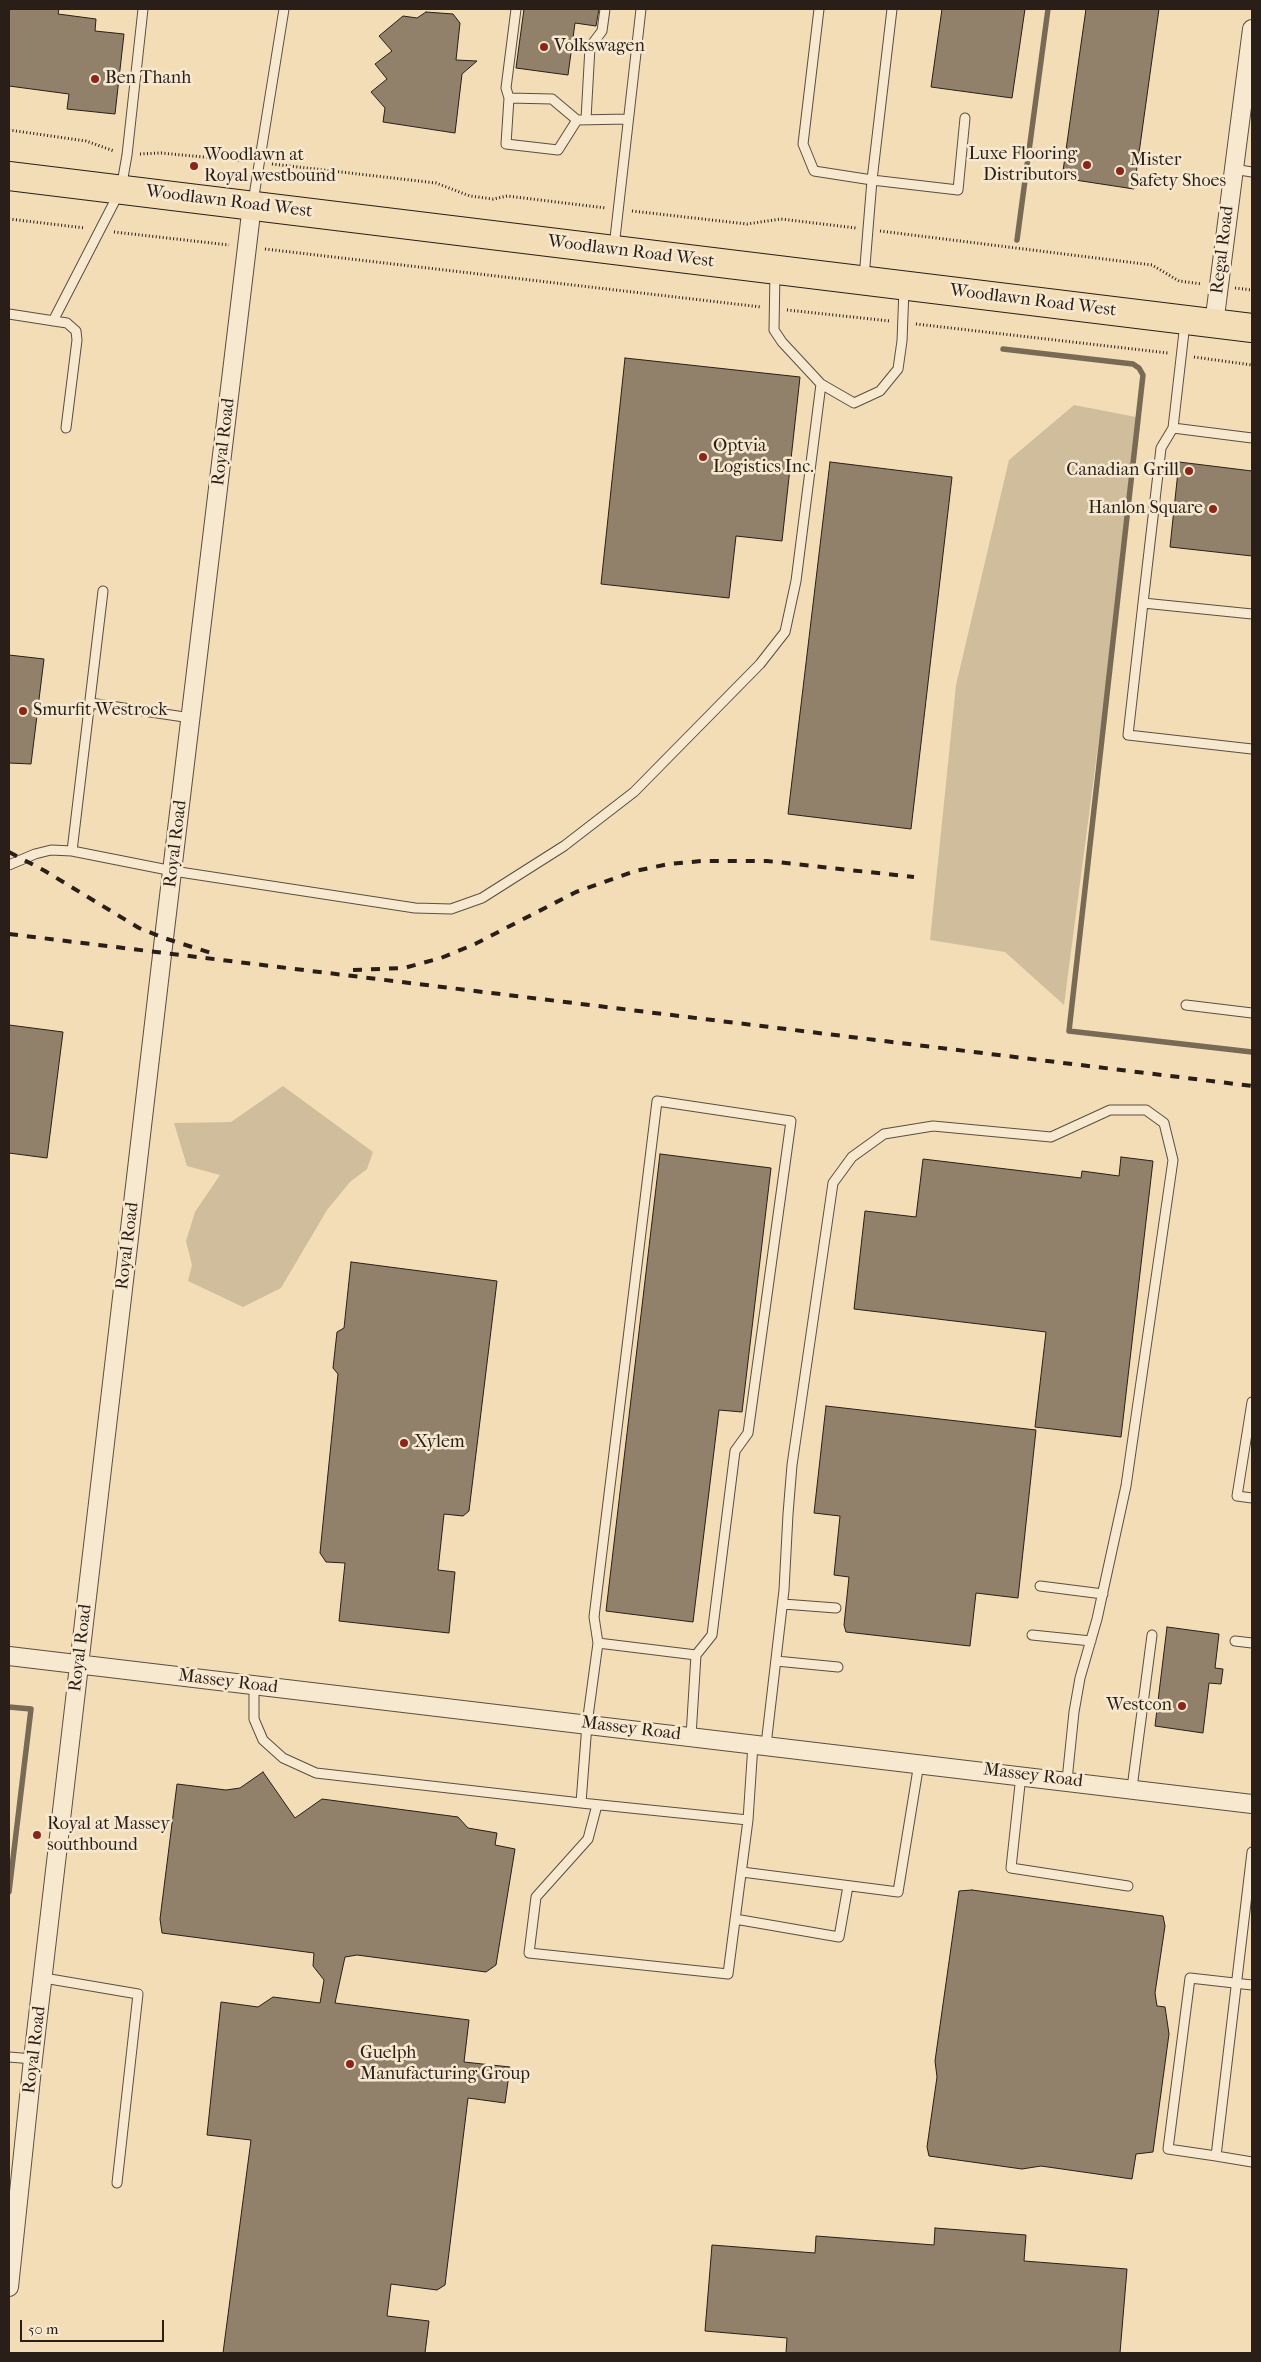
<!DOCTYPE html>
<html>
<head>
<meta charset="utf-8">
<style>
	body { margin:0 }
	#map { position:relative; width:1261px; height:2362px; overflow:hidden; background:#f2ddb6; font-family:"IM FELL French Canon",serif }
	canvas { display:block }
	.frame { position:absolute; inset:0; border:10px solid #2a1e18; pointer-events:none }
	.scale { position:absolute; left:20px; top:2320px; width:144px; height:22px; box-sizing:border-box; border:2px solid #2a1e18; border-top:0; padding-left:6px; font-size:15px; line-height:18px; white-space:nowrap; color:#2a1e18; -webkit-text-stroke:4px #f7e9d0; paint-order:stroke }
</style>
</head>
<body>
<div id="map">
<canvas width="1261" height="2362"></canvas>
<div class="frame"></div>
<div class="scale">50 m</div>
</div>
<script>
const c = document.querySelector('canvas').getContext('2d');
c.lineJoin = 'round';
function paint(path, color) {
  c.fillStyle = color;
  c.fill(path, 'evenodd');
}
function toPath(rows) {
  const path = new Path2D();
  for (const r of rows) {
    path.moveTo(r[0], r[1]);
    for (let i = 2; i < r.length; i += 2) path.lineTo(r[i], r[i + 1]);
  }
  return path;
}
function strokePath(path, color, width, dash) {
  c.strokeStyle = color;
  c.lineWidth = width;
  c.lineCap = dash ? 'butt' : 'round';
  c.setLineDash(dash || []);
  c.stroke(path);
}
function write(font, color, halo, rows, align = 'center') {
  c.font = font + ' "IM FELL French Canon",serif';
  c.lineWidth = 5;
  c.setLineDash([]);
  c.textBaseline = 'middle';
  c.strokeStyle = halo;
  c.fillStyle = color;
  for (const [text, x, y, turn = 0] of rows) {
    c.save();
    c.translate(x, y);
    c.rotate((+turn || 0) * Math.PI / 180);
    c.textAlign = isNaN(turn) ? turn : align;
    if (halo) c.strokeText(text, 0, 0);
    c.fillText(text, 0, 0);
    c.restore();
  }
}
paint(toPath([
	[1074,405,1141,418,1064,1005,1005,952,930,940,956,685,1009,460],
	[283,1086,373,1152,367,1169,350,1182,327,1210,281,1288,243,1307,188,1281,192,1265,186,1241,195,1212,220,1175,187,1166,174,1123,231,1122]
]), '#d0bd9b');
strokePath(toPath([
	[1017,240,1048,9],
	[1003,349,1133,364,1139,368,1143,375,1069,1031,1252,1052],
	[9,1707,31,1709,9,1892]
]), '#796a56', 5.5);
const building = toPath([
	[9,9,59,9,58,14,96,19,95,31,124,34,115,114,67,109,69,94,9,86,9,9],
	[524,9,599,9,596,26,575,23,568,75,516,68,524,9],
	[942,9,1025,9,1012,98,931,87,942,9],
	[1086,9,1159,9,1134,189,1062,178,1086,9],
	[426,12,453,14,460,23,456,60,477,61,462,74,455,133,383,122,385,108,371,92,387,79,375,64,392,51,379,36,403,16,417,18,426,12],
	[625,358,800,377,782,541,736,536,729,598,601,584,625,358],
	[830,462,952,477,911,829,788,814,830,462],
	[1179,462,1252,471,1252,556,1170,547,1179,462],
	[9,655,44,659,31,764,9,763,9,655],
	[9,1025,63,1032,47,1158,9,1153,9,1025],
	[660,1154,771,1168,742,1412,719,1410,693,1622,606,1611,660,1154],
	[1121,1157,1153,1161,1121,1437,1035,1427,1046,1332,854,1309,865,1211,916,1217,923,1159,1081,1178,1082,1171,1119,1176,1121,1157],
	[351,1262,497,1281,469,1511,463,1516,444,1514,438,1570,455,1572,449,1633,339,1621,345,1563,326,1562,320,1553,338,1374,333,1368,337,1332,344,1328,351,1262],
	[826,1406,1036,1430,1018,1598,976,1593,970,1646,846,1632,844,1625,849,1577,834,1575,840,1516,814,1513,826,1406],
	[1167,1627,1219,1634,1215,1668,1223,1669,1221,1684,1209,1683,1203,1733,1155,1726,1167,1627],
	[263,1772,295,1818,322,1799,458,1817,468,1828,497,1833,495,1845,515,1849,496,1965,486,1972,357,1955,345,1957,335,2003,469,2020,464,2062,510,2067,505,2103,468,2098,445,2285,437,2290,391,2284,387,2316,429,2321,425,2353,223,2353,251,2140,207,2135,221,2002,258,2007,273,1997,320,2003,324,1980,313,1966,314,1953,162,1933,160,1919,177,1784,226,1790,240,1788,263,1772],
	[972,1890,1163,1916,1165,1926,1155,1993,1157,2006,1165,2007,1169,2034,1153,2152,1136,2154,1132,2179,1041,2166,1022,2169,929,2156,927,2147,937,2077,935,2061,959,1891,972,1890],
	[935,2228,1026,2235,1024,2261,1127,2269,1120,2353,786,2353,787,2338,705,2331,712,2245,815,2253,816,2236,934,2245,935,2228]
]);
paint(building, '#92816a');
strokePath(building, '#2a1e18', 1);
const service = toPath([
	[819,9,803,144,814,171,872,180,958,190,965,118],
	[509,98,506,88,516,9],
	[586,119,590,47,602,31,605,9],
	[577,120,552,99,509,98,506,144,558,150,577,120,628,119],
	[1233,169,1252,172],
	[253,202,284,9],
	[614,247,641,9],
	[775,272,774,330,782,342,821,384,854,403,880,391,898,369,902,341,904,289],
	[864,278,872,180,892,9],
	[9,314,67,323,76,331,77,340,66,428],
	[53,321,121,189,127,155,143,9],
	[1185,323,1173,428,1161,448,1143,603,1252,614],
	[1173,428,1252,438],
	[1143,603,1128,735,1252,749],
	[90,703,191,718],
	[72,851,103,591],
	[9,865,35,854,51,850,72,851,173,871,415,908,451,909,482,898,564,846,634,792,760,664,785,632,796,581,821,384],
	[1186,1005,1252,1013],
	[1252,1402,1237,1496,1252,1498],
	[1040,1586,1103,1594],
	[783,1604,836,1608],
	[1032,1635,1091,1641],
	[1235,1641,1252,1643],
	[598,1643,594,1617,657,1101,791,1121,748,1433,735,1451,712,1635,696,1655],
	[776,1661,838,1667],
	[254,1685,254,1719,263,1740,283,1758,316,1773,581,1803,587,1724,598,1643,696,1655,691,1736],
	[766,1745,784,1590,788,1514,792,1465,833,1183,852,1157,884,1134,933,1126,1051,1137,1110,1110,1146,1110,1164,1123,1173,1160,1126,1486,1097,1619,1080,1678,1074,1712,1067,1780],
	[1021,1775,1011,1868,1128,1886],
	[1132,1788,1152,1635],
	[581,1803,748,1820,753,1744],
	[597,1805,588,1839,536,1897,529,1953,728,1974,748,1820],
	[1252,1852,1216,2156,1252,2162],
	[742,1872,898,1892,919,1763],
	[735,1919,839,1937,848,1886],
	[44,1978,138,1994,117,2183],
	[9,2057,33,2059],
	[1216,2156,1168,2149,1190,1978,1252,1985]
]);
const minor = toPath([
	[1214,324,1252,29],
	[9,1656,1252,1804],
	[9,2287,33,2059,164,938,252,205]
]);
const primary = toPath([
	[9,176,1252,328]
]);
strokePath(service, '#5c4e40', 11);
strokePath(minor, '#5c4e40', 20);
strokePath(primary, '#2a1e18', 30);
strokePath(toPath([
	[9,130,86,141,114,151],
	[140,154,161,153,246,161],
	[272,164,436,183,470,196,493,199,507,196,606,208],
	[632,211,747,224,781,219,856,228],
	[9,219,85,228],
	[880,231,1152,265,1179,281,1202,284],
	[114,232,229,245],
	[265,249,761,307],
	[1235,288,1252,290],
	[787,310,890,321],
	[916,324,1168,353],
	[1194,357,1252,365]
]), '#2a1e18', 3, [1, 2.5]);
strokePath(service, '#f7e9d0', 9);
strokePath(minor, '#f7e9d0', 18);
strokePath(primary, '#f2ddb6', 28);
strokePath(toPath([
	[9,852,45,871,139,928,164,938,214,954],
	[9,934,1252,1086],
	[353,970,404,968,441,958,475,944,576,892,635,871,669,864,702,861,767,861,914,877]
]), '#2a1e18', 4, [9, 9]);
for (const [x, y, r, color] of [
	[544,47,5,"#8f2418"],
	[95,79,5,"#8f2418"],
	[1087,165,5,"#8f2418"],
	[194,166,5,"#8f2418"],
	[1120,171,5,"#8f2418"],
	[703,457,5,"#8f2418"],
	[1189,471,5,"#8f2418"],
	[1213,509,5,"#8f2418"],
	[23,711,5,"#8f2418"],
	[404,1443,5,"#8f2418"],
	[1182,1706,5,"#8f2418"],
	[37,1835,5,"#8f2418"],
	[350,2064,5,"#8f2418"]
]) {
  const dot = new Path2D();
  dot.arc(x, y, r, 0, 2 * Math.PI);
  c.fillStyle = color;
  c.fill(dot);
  strokePath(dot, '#f7e9d0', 2);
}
write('18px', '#2a1e18', '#f7e9d0', [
	["Volkswagen",554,47],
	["Ben Thanh",105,79],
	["Luxe Flooring",1077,155,"right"],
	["Distributors",1077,176,"right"],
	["Woodlawn at",204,156],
	["Royal westbound",204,177],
	["Mister",1130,161],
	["Safety Shoes",1130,182],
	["Optvia",713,447],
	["Logistics Inc.",713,468],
	["Canadian Grill",1179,471,"right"],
	["Hanlon Square",1203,509,"right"],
	["Smurfit Westrock",33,711],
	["Xylem",414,1443],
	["Westcon",1172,1706,"right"],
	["Royal at Massey",47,1825],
	["southbound",47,1846],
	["Guelph",360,2054],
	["Manufacturing Group",360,2075]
], 'left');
write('18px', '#2a1e18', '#f7e9d0', [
	["Woodlawn Road West",229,202,7],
	["Regal Road",1223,250,-83],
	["Woodlawn Road West",631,252,7],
	["Woodlawn Road West",1033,301,7],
	["Royal Road",224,442,-83],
	["Royal Road",176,844,-83],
	["Royal Road",128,1246,-83],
	["Royal Road",81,1648,-83],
	["Massey Road",228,1682,7],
	["Massey Road",631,1729,7],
	["Massey Road",1033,1776,7],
	["Royal Road",35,2050,-83]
]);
</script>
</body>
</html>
